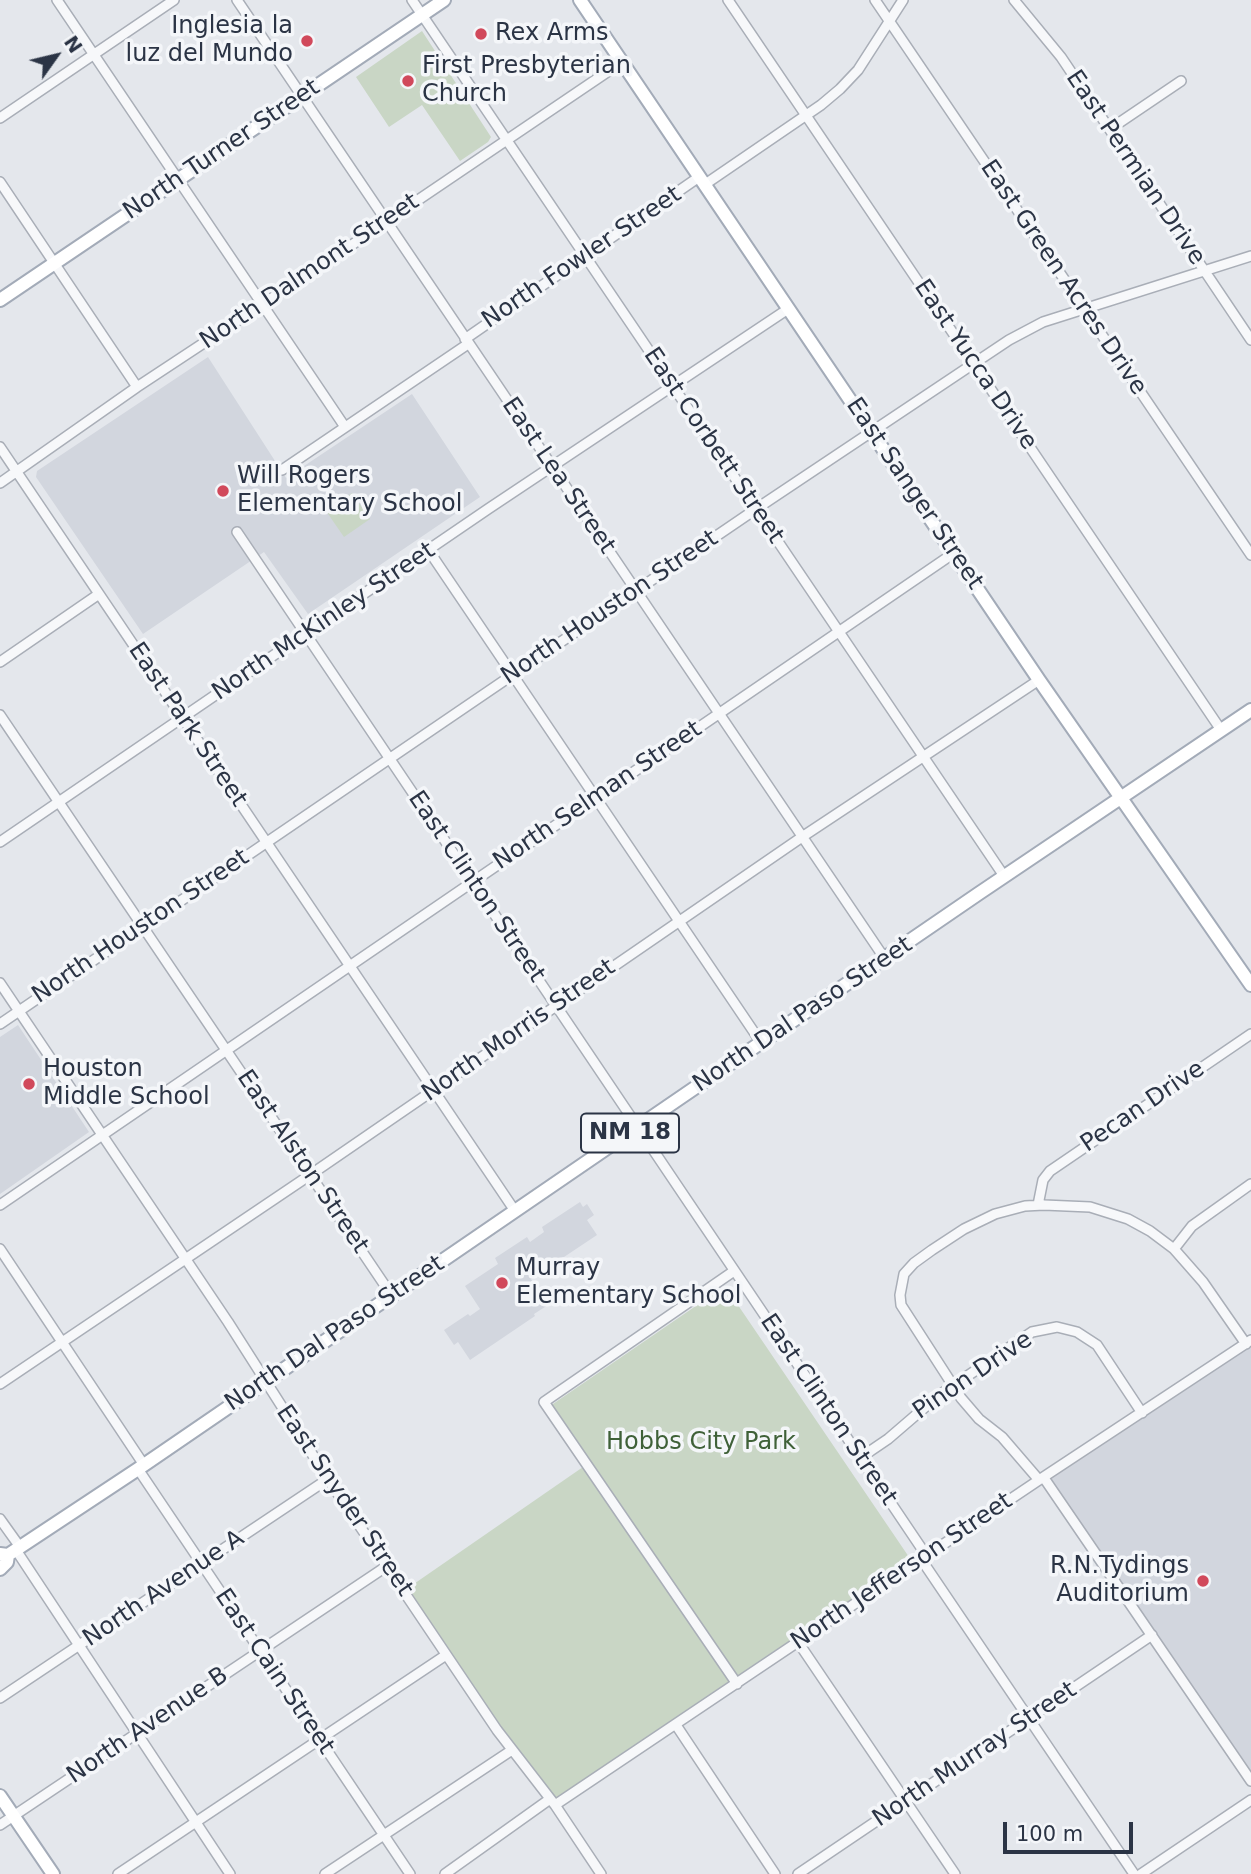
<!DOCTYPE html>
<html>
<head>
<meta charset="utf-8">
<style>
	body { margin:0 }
	#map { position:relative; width:1251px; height:1874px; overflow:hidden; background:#e4e7ec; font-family:"DejaVu Sans",sans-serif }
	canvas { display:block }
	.north { position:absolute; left:21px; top:21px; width:70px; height:70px; -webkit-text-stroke:5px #f4f6f9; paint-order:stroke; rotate:56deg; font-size:19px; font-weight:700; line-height:28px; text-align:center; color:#2b3445 }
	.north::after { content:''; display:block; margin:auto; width:24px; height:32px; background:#2b3445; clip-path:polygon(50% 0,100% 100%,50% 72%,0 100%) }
	.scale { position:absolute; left:1003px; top:1822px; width:130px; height:32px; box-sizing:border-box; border:4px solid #2b3445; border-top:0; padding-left:9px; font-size:21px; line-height:24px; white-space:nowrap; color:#2b3445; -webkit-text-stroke:5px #f4f6f9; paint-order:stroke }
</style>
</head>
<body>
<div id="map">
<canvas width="1251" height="1874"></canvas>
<div class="north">N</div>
<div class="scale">100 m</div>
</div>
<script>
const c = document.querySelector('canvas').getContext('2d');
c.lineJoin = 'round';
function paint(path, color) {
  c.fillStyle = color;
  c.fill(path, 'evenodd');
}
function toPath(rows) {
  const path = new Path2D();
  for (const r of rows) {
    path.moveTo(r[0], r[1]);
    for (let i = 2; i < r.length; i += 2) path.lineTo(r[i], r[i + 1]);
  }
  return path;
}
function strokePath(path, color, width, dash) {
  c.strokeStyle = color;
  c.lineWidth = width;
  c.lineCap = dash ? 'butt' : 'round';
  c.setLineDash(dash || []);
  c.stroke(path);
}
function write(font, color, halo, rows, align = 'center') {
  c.font = font + ' "DejaVu Sans",sans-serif';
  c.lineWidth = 7;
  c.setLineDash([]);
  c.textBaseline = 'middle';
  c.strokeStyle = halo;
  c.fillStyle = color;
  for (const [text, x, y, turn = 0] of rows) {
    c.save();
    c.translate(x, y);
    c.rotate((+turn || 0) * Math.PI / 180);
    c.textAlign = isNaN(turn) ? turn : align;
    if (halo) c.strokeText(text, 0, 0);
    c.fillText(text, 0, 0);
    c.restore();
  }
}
paint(toPath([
	[208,357,286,478,412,394,480,497,308,614,264,552,143,634,36,477,37,471],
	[18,1025,89,1132,0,1194,0,1037],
	[580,1202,583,1207,587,1204,594,1215,587,1220,597,1235,531,1279,548,1305,534,1314,535,1316,470,1360,458,1342,454,1345,444,1330,468,1314,470,1316,480,1309,465,1286,498,1264,495,1258,527,1237,530,1242,544,1232,542,1227],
	[1251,1339,1251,1782,1044,1478]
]), '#d2d6de');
paint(toPath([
	[422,31,491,137,488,142,460,161,422,105,389,127,356,77],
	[352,493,370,519,344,537,326,511],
	[725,1286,911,1560,744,1679,733,1672,736,1679,556,1802,495,1720,408,1588,583,1467,550,1406]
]), '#c9d6c5');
const minor = toPath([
	[57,0,345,427],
	[237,0,885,959],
	[412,0,1004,876],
	[728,0,1221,730],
	[875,0,1251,555],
	[1014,0,1061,57,1251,340],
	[0,118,174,0],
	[1110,129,1181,81],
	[0,182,137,387],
	[704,185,821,105,840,89,858,70,903,0],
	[465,339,699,177],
	[0,447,515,1211],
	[282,470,468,344],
	[0,483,137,387,325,263,622,62],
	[237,532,926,1555],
	[429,551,762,1044],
	[0,662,99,594],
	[0,715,392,1296],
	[0,842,488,509,788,309],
	[0,983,228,1322,328,1479,497,1730,555,1805,601,1874],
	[0,1024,756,509,1009,340,1043,322,1251,256],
	[0,1205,954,553],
	[1038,1205,1043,1180,1050,1171,1251,1034],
	[0,1249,144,1465],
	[1174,1249,1192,1226,1251,1184],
	[734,1271,544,1402,737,1684],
	[0,1384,310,1175,802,837,1039,680],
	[860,1458,888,1439,938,1396,1032,1332,1057,1327,1077,1332,1097,1345,1142,1413],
	[138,1469,410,1874],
	[1044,1478,1251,1781],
	[1039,1480,1002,1437,979,1419,961,1398,901,1305,900,1295,904,1274,914,1263,932,1250,964,1229,995,1214,1025,1206,1044,1205,1090,1207,1128,1219,1150,1231,1174,1249,1203,1282,1246,1344],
	[0,1519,20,1547],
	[16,1550,230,1874],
	[921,1559,1134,1874],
	[798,1642,955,1874],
	[0,1698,328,1479],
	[676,1725,775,1874],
	[555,1805,1039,1480,1251,1340],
	[0,1825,387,1566],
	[118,1874,446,1655],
	[325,1874,512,1750],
	[445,1874,550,1799],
	[798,1874,1152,1635],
	[1141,1874,1251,1800]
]);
const major = toPath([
	[580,0,1039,680,1251,985],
	[0,300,444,0],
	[0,1554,8,1555,138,1469,978,894,1251,710],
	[0,1569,7,1562,8,1555],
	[0,1796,53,1874]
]);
strokePath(minor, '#a9aeb7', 12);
strokePath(major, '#a3abb8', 16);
strokePath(minor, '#f7f8fa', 9);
strokePath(major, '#fff', 12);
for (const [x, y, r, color] of [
	[481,34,7,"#d1495b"],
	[307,41,7,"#d1495b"],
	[408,81,7,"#d1495b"],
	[223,491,7,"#d1495b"],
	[29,1084,7,"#d1495b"],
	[502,1283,7,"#d1495b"],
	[1203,1581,7,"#d1495b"]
]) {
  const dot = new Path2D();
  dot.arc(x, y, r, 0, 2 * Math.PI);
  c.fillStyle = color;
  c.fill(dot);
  strokePath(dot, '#f4f6f9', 2.5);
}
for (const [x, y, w] of [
	[630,1133,98]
]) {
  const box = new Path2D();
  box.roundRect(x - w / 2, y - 19.5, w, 39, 5);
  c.fillStyle = '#f4f6f9';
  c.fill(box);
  strokePath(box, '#2b3445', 2);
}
write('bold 23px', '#2b3445', null, [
	["NM 18",630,1133]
]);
write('24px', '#2b3445', '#f4f6f9', [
	["Inglesia la",293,27,"right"],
	["luz del Mundo",293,55,"right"],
	["Rex Arms",495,34],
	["First Presbyterian",422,67],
	["Church",422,95],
	["Will Rogers",237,477],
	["Elementary School",237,505],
	["Houston",43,1070],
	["Middle School",43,1098],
	["Murray",516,1269],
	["Elementary School",516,1297],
	["R.N.Tydings",1189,1567,"right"],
	["Auditorium",1189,1595,"right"]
], 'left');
write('24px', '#2b3445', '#f4f6f9', [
	["North Turner Street",222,150,-34],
	["East Permian Drive",1135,168,56],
	["North Fowler Street",582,258,-34],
	["North Dalmont Street",310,272,-34],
	["East Green Acres Drive",1063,278,56],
	["East Yucca Drive",975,365,56],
	["East Corbett Street",713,446,56],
	["East Lea Street",558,476,56],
	["East Sanger Street",914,494,56],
	["North Houston Street",610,608,-34],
	["North McKinley Street",324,622,-34],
	["East Park Street",187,725,56],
	["North Selman Street",598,796,-34],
	["East Clinton Street",476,887,56],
	["North Houston Street",141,927,-34],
	["North Dal Paso Street",803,1015,-34],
	["North Morris Street",519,1031,-35],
	["Pecan Drive",1143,1107,-34],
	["East Alston Street",302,1162,56],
	["North Dal Paso Street",335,1334,-34],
	["Pinon Drive",973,1376,-34],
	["East Clinton Street",828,1410,56],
	["East Snyder Street",344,1501,56],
	["North Jefferson Street",902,1572,-34],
	["North Avenue A",164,1589,-34],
	["East Cain Street",274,1672,56],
	["North Avenue B",148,1726,-34],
	["North Murray Street",975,1755,-34]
]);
write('24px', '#3f6138', '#f4f6f9', [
	["Hobbs City Park",701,1443]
]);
</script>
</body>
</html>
